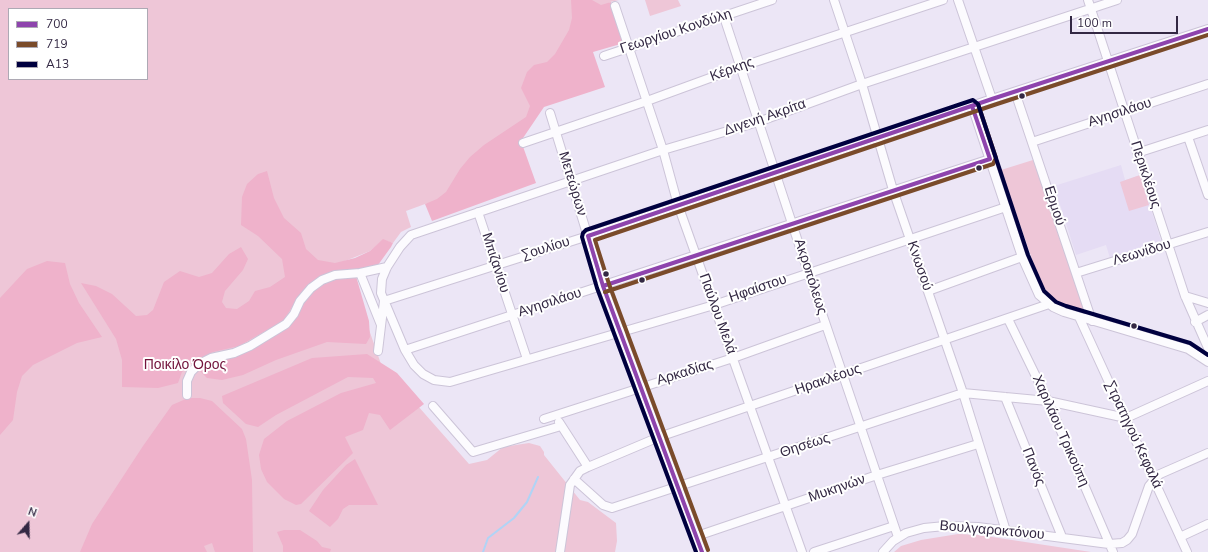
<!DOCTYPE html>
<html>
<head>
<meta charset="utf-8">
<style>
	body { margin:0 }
	#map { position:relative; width:1208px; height:552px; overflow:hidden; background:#ece6f6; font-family:"Nunito Sans",sans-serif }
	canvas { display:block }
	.legend { position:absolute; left:8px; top:8px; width:140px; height:72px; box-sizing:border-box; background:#fff; border:1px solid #ada9b4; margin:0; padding:5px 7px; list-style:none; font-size:12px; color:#332843 }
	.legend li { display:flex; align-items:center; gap:8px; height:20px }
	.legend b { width:20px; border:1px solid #ada9b4 }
	.north { position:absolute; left:8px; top:504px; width:40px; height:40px; -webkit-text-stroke:3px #fff; paint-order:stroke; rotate:20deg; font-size:11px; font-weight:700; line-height:16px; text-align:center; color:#332843 }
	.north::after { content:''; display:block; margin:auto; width:14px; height:18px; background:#332843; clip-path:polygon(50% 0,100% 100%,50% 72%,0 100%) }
	.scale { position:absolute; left:1070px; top:16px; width:108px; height:18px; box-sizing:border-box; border:2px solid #332843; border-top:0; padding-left:5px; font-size:12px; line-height:14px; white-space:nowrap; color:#332843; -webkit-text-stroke:3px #fff; paint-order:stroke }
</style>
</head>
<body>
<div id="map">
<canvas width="1208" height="552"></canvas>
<ul class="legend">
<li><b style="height:5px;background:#8e44ad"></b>700</li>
<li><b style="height:5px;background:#7a4b2a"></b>719</li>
<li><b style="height:5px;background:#00003f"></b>A13</li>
</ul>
<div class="north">N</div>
<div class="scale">100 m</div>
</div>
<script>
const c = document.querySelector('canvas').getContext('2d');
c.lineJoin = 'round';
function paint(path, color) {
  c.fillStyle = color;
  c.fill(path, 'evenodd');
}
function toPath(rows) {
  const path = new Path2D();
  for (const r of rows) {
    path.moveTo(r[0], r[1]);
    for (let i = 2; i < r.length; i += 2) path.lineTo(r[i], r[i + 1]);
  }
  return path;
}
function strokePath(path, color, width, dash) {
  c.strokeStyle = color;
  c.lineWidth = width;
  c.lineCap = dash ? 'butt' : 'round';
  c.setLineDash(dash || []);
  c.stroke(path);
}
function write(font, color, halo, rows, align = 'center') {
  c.font = font + ' "Nunito Sans",sans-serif';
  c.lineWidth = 4;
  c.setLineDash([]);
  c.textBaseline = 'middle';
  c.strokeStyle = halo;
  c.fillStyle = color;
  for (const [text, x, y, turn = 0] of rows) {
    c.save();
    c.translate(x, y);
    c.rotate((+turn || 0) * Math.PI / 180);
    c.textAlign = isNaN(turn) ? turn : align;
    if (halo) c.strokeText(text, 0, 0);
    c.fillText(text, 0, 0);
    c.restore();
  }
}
paint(toPath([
	[1121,165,1125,180,1140,175,1161,241,1110,258,1106,245,1076,255,1054,186]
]), '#e5dcf4');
paint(toPath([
	[0,0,619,0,610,2,519,141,535,183,425,204,406,211,411,227,401,232,393,243,383,240,370,251,345,261,381,364,469,464,487,460,503,447,529,443,540,446,544,452,544,455,580,500,588,502,616,523,617,541,615,552,0,552],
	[9,9,147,9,147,79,9,79],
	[645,0,678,0,681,6,650,16],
	[1033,160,1086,313,1069,307,1053,299,1040,282,1001,170],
	[1140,175,1149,205,1129,211,1120,182],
	[958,534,979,535,1091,552,894,552,901,546,921,540]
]), '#eec6d7');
paint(toPath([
	[571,0,592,0,601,5,611,2,624,43,593,52,605,87,544,107,521,141,536,183,432,221,425,204,437,199,446,192,460,169,470,157,484,145,526,117,530,106,521,88,527,72,534,65,547,62,555,54,569,30,572,18],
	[267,171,274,198,284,218,301,233,306,249,318,260,335,263,355,258,370,251,383,239,393,243,391,247,378,265,316,280,304,289,283,321,239,346,213,352,195,361,182,372,178,383,158,388,122,387,122,360,116,339,81,283,96,286,112,294,136,316,147,315,153,310,164,282,180,271,199,277,212,273,229,254,241,247,248,259,243,270,225,291,222,302,226,308,237,309,249,301,255,291,270,287,285,277,282,259,258,236,241,225,242,197,247,184,258,174],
	[47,261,65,263,70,284,79,303,102,337,77,343,33,365,22,376,17,392,13,420,0,435,0,298,27,269],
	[356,276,369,321,370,337,366,344,327,342,276,360,243,375,222,380,207,378,200,371,201,366,288,325,302,302,323,281],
	[367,354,397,373,424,404,390,430,380,415,369,413,363,430,345,437,353,453,301,504,296,505,284,499,267,482,261,469,259,455,264,439,287,421,341,393,376,383,373,378,348,377,276,415,258,427,246,424,223,403,222,396,312,358],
	[188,398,200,398,212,401,242,429,246,439,252,480,253,552,215,552,212,543,204,546,207,552,80,552,92,524,143,446,172,405],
	[355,459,378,505,349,505,343,509,338,519,330,527,309,511,323,490,346,465],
	[284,530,300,530,317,541,322,547,331,549,330,552,283,552,283,546,277,532]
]), '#efb2cb');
strokePath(toPath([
	[483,552,488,538,514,518,527,502,538,477]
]), '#b0d4f6', 2);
const minor = toPath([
	[834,0,862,84,893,190,963,393,1006,531],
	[958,0,992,99],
	[1088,0,1185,296,1208,348],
	[615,6,663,150,678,205,802,552],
	[724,17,808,272,898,537],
	[604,56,772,0],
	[1015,92,1092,321],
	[972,106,1022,257,1039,295,1053,307,1064,312,1188,349,1208,362],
	[550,113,603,286,702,552],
	[1188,137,1208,195],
	[1032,142,1208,84],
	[523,143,647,101,740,67,943,0],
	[1137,153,1208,130],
	[1006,207,714,305,450,382,434,380,423,374,414,365,405,350,381,293,382,279,387,267,400,247,411,235,663,150,758,122,862,84,1117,0],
	[478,212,527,359],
	[1076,273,1208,232],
	[928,291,1022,257],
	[1185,296,1208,303],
	[1079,317,1187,552],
	[1008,319,1048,401,1113,552],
	[1195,322,1208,315],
	[381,325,360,273,387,267],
	[405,350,990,159],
	[378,351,384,301,588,236,992,99,1208,29],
	[187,395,187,381,191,372,199,364,211,358,234,353,250,346,286,324,294,314,300,301,311,288,322,280,335,275,360,273],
	[1005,397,1062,537],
	[433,406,473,452,561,426],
	[544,419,733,358,825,325],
	[559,422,588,467],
	[574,479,603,505,612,508,963,393,1048,401,1126,418,1208,381],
	[697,536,877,475,978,444],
	[1180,537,1208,524],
	[560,552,570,485,580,471,588,467,659,437,1049,304],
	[814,552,894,526],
	[883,552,893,541,906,533,924,528,945,526,978,527,1109,544,1122,543,1127,540,1132,534,1149,486,1154,480,1160,474,1208,453]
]);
strokePath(minor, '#ccc4d8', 10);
strokePath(minor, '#fcfbfe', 8);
strokePath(toPath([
	[603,286,990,159,972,106],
	[702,552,603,286,588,236,992,99,1208,29]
]), '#8e44ad', 4);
strokePath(toPath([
	[605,292,993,164,996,158,978,104],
	[708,550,609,284,595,240,994,105,1208,35]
]), '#7a4b2a', 4);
strokePath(toPath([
	[696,552,597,288,582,237,583,233,586,230,973,100,978,104,1028,255,1044,291,1056,302,1066,306,1190,343,1208,355]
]), '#00003f', 4);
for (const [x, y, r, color] of [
	[1022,96,3.5,"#332843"],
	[979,168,3.5,"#332843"],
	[606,274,3.5,"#332843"],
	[642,280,3.5,"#332843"],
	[1134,326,3.5,"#332843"]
]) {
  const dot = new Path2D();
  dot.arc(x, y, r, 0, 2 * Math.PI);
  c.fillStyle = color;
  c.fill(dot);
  strokePath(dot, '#fff', 1.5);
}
write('14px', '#332843', '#fff', [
	["Γεωργίου Κονδύλη",676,32,-18],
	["Κέρκης",732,70,-20],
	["Αγησιλάου",1120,113,-18],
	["Διγενή Ακρίτα",765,118,-19],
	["Περικλέους",1145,175,72],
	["Μετεώρων",572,184,73],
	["Ερμού",1054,206,72],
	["Σουλίου",546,249,-17],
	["Λεωνίδου",1142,253,-17],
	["Μπιζανίου",495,263,72],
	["Κνωσού",919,266,71],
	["Ακροπόλεως",810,277,72],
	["Ηφαίστου",758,289,-19],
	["Αγησιλάου",550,303,-18],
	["Παύλου Μελά",717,314,70],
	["Αρκαδίας",685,373,-17],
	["Ηρακλέους",828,380,-19],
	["Χαριλάου Τρικούπη",1060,431,66],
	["Στρατηγού Κεφαλά",1133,435,65],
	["Θησέως",805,446,-18],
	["Πανός",1033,467,68],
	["Μυκηνών",837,489,-19],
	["Βουλγαροκτόνου",992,531,5]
]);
write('14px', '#72133b', '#fff', [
	["Ποικίλο Όρος",185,366]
]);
</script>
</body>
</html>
